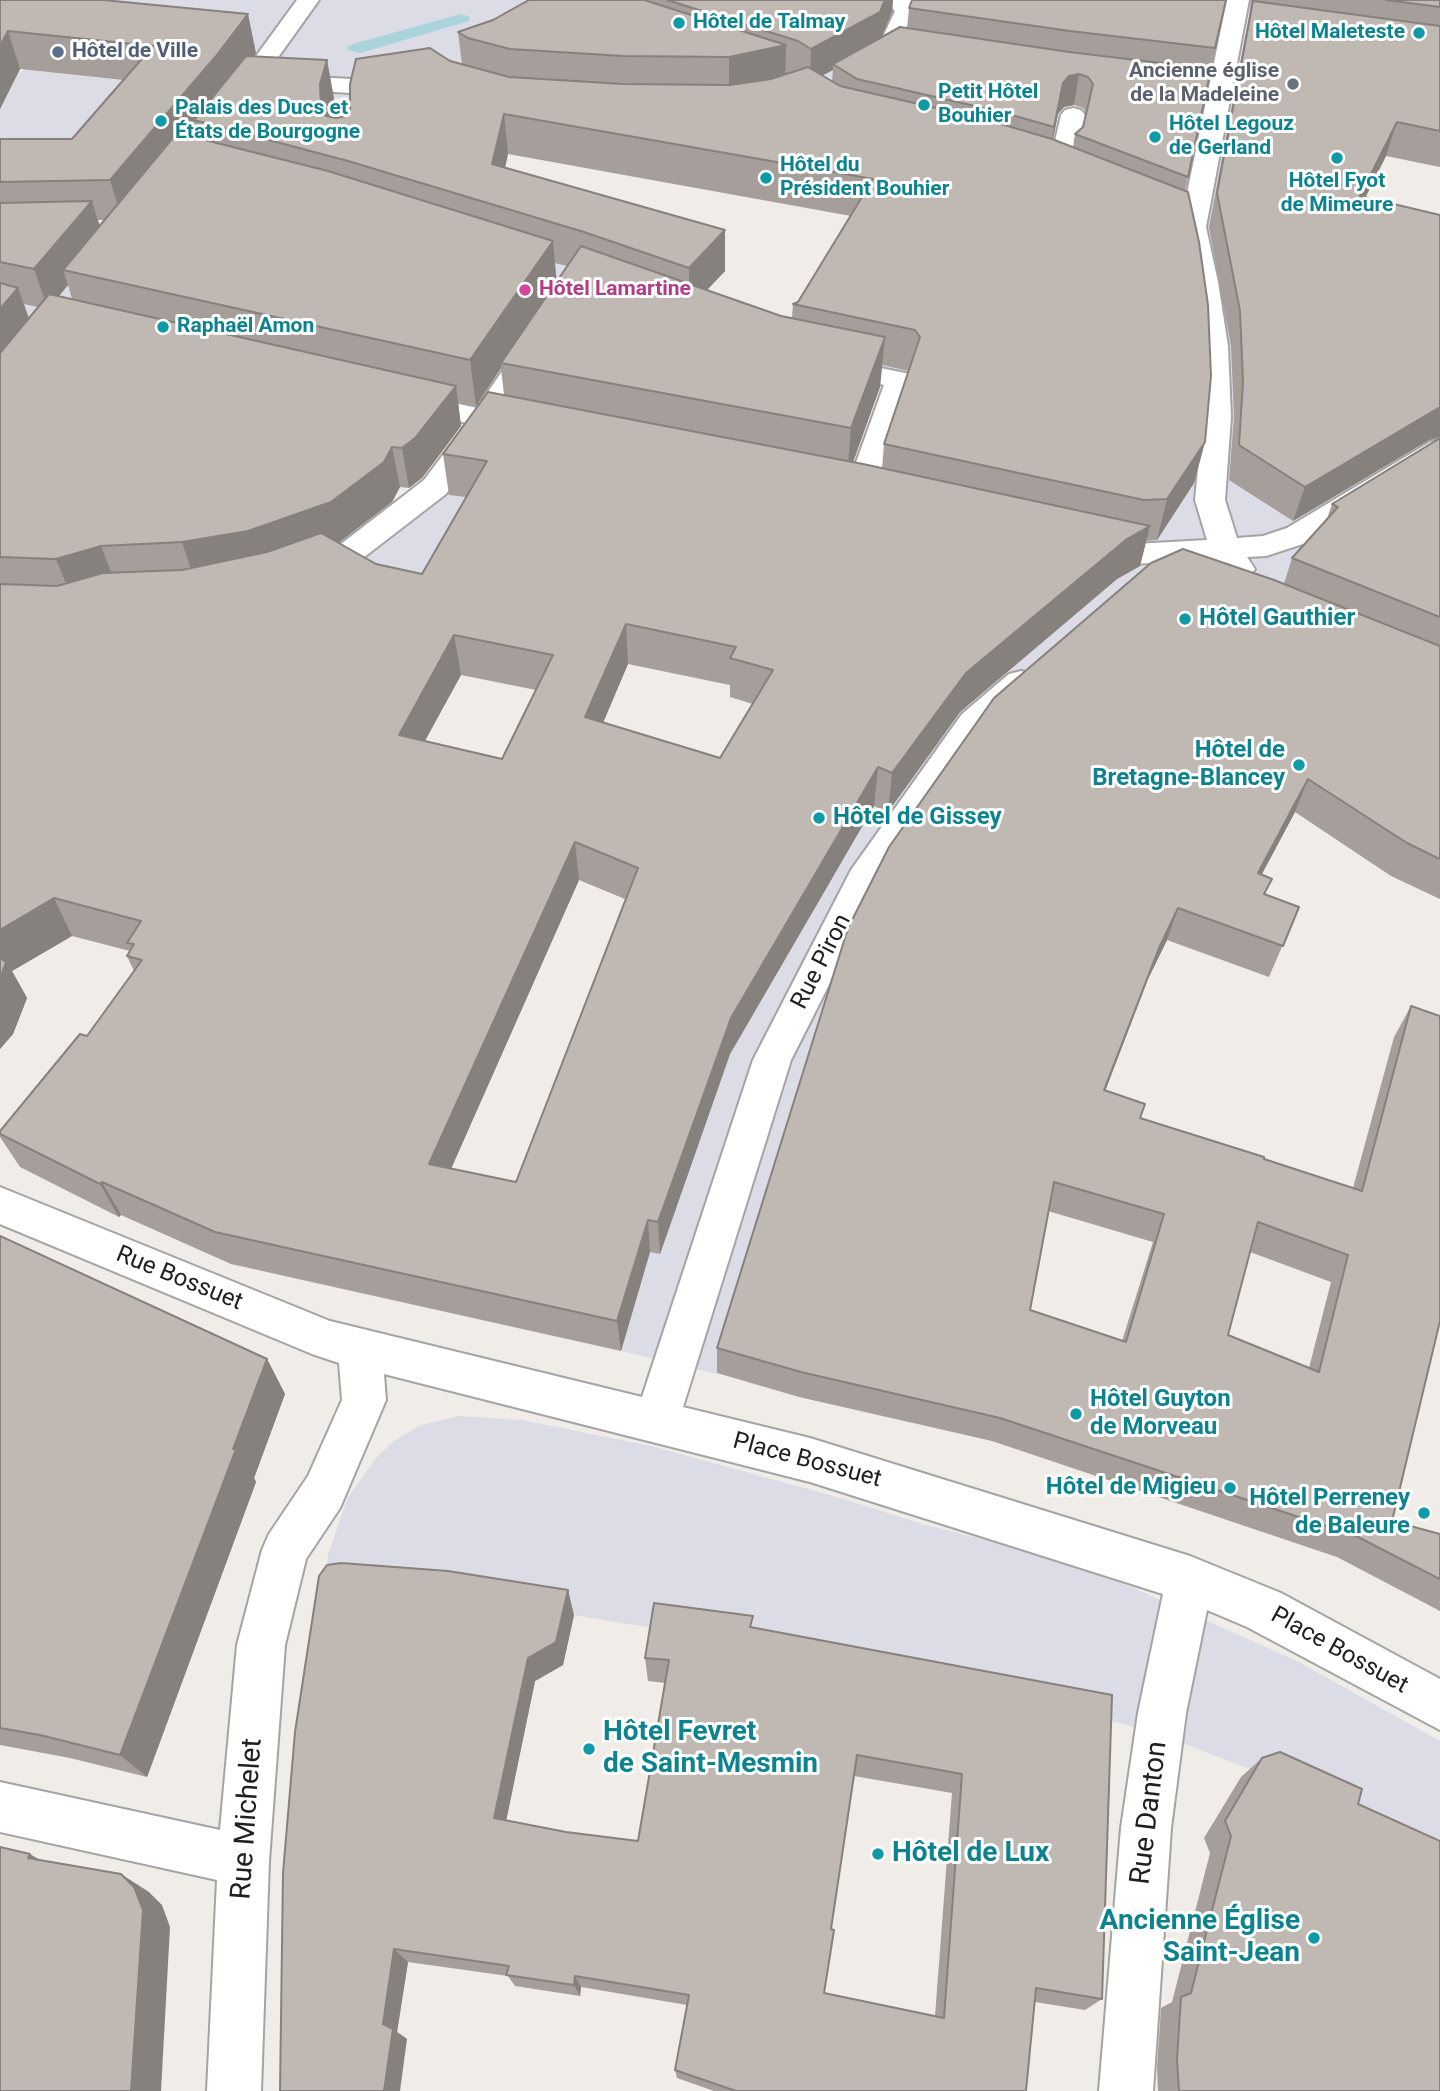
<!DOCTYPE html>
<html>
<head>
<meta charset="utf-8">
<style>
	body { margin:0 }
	canvas { display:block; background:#f0ece7 }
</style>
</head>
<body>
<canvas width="1440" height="2091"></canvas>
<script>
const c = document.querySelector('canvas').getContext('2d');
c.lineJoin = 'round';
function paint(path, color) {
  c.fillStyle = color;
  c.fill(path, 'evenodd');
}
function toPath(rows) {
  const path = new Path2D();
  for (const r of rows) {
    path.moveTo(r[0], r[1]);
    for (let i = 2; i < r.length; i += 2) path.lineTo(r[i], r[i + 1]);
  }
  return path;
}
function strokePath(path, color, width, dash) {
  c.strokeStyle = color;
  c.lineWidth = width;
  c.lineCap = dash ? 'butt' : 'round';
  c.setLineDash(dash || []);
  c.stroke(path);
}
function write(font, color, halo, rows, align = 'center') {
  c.font = font + ' Roboto,sans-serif';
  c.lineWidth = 6;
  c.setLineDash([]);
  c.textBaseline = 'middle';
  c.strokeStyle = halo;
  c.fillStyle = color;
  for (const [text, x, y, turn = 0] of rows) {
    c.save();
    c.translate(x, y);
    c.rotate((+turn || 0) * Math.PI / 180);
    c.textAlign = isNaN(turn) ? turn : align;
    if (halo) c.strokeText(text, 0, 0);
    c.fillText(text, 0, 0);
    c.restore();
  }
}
paint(toPath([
	[109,0,570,0,855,29,893,37,854,105,1176,202,1204,97,1246,106,1212,234,1216,271,1238,351,1440,428,1440,467,762,1223,717,1374,621,1351,650,1252,730,1054,871,805,928,720,428,614,288,605,340,533,356,537,422,490,462,428,461,425,0,324,65,237,0,238,0,224,111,222,230,87,255,56,79,35],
	[552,31,1202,418,687,306,659,285,325,197,312,99,379,98],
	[561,291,490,395,313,358],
	[768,360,887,385,854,473],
	[27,70,163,85,84,178,0,179,0,109,19,72],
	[458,1416,522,1420,651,1446,830,1495,926,1525,1015,1547,1129,1586,1297,1661,1440,1741,1440,1871,1257,1772,1159,1734,1097,1717,752,1641,621,1623,327,1573,328,1555,347,1499,376,1458,394,1441,421,1425]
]), '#dbdce5');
paint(toPath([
	[461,14,470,17,469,21,360,53,348,50,348,47,353,44]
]), '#aad3db');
const minor = toPath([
	[297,0,319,0,244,105,228,105,224,100,297,0],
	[884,0,911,0,917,11,902,45,904,49,901,54,893,56,885,54,879,45,895,11,884,0],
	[1227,0,1249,0,1206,227,1218,282,1228,346,1231,417,1225,500,1237,538,1263,536,1287,528,1430,442,1440,439,1440,461,1309,542,1266,556,1247,557,1255,569,1250,576,1239,579,1228,576,1216,559,1134,564,1081,552,1077,545,1081,538,1092,535,1134,544,1207,540,1195,500,1203,417,1200,346,1192,282,1180,227,1227,0],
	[403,74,411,76,415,81,411,86,351,93,278,89,270,87,266,82,270,77,278,75,351,79,403,74],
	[1073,108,1081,110,1085,115,1075,158,1072,163,1063,165,1054,163,1051,158,1061,115,1065,110,1073,108],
	[534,337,544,339,548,345,503,413,533,420,537,426,533,432,523,435,492,428,446,494,363,558,304,578,293,575,288,568,293,561,341,544,424,480,467,423,400,408,396,402,400,396,410,393,477,408,524,339,534,337],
	[832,358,910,374,914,380,875,493,871,500,860,502,849,500,845,493,884,385,822,372,818,366,822,360,832,358],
	[1021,671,1033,674,1037,682,1033,690,986,730,883,878,791,1060,683,1407,810,1438,1190,1556,1281,1593,1440,1679,1440,1730,1247,1627,1207,1610,1186,1713,1171,1828,1153,2091,1099,2091,1121,1828,1138,1713,1163,1594,810,1482,384,1374,386,1400,340,1508,306,1559,285,1645,269,1861,261,2091,207,2091,217,1880,0,1832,0,1782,220,1830,237,1645,262,1550,269,1534,308,1476,342,1400,339,1363,312,1354,0,1224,0,1187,330,1321,642,1397,753,1060,851,870,962,714,1009,674,1021,671]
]);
strokePath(minor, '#a4a4a4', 4);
paint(minor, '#fff');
paint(toPath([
	[0,0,109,0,256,53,253,57,327,60,334,99,329,117,336,118,346,116,450,61,462,64,458,32,493,20,529,0,893,0,892,12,881,38,907,28,909,8,1226,0,1185,191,1205,442,1194,483,1157,540,1146,541,1140,566,1117,579,960,712,888,812,874,806,730,1054,660,1254,650,1252,621,1351,231,1264,121,1215,119,1217,20,1167,0,1137,0,1131,87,1036,134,971,127,956,130,951,72,936,12,971,27,998,13,1034,0,1049,0,139,72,139,123,80,20,69,0,109],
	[833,70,832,81,822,75],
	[1074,105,1083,108,1086,113,1083,127,1075,134,1073,147,1053,139,1058,114,1064,107],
	[196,130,198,138,191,136],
	[508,154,851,216,798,302,793,304,792,318,781,316,707,290,725,271,505,168],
	[98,220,105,220,100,226],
	[555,263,567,266,556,281],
	[68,285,72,299,59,296],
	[24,304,38,307,29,318],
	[882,365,909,371,884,444,882,469,853,463,880,387],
	[501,368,504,395,443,454,449,495,466,497,422,574,376,564,338,542,392,502,400,487,409,488,422,478,461,426,458,402,476,406],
	[628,664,730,685,730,697,753,704,720,758,603,722],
	[461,675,536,690,502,759,425,741],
	[579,880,625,899,516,1182,451,1169],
	[1251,0,1440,0,1440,167,1386,156,1365,198,1440,215,1440,437,1429,440,1293,521,1229,480,1234,417,1231,346,1209,227,1249,16],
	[1440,438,1440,899,1391,876,1295,812,1261,875,1266,895,1299,907,1269,977,1167,940,1148,979,1105,1091,1140,1118,1353,1188,1394,1037,1411,1006,1392,1521,1440,1534,1440,1611,1337,1557,992,1441,799,1397,717,1373,717,1348,1284,584,1292,558,1327,519,1332,504],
	[1048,1211,1153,1242,1122,1341,1030,1310],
	[1250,1252,1331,1282,1309,1368,1228,1335],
	[0,1236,267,1359,285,1394,254,1478,256,1482,147,1777,70,1758,0,1745],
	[574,1615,563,1665,535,1681,506,1821,566,1832,638,1841,665,1683,648,1681,645,1658,753,1627,1112,1695,1102,1999,1085,2010,1035,2002,1026,2091,714,2091,677,2078,675,2070,687,2005,581,1987,580,1996,515,1986,508,1976,408,1962,397,2032,407,2039,280,2091],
	[854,1776,952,1793,935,2016,824,1993,831,1929],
	[1262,1758,1358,1804,1440,2091,1158,2091,1157,2067,1161,2008,1172,2002,1210,1853,1204,1838,1241,1777]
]), '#a59e9a');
paint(toPath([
	[885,0,893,0,892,12,878,45,833,64,833,70,810,82,811,49],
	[248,14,256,53,225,95,194,120,196,130,122,219,110,180],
	[8,31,20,69,0,109,0,46],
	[786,45,785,93,729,105,729,57],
	[327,60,334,99,327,124,321,109,320,84],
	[1079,74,1074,105,1064,107,1058,114,1049,159,1054,127,1063,83,1069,76],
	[504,114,508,154,496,205,492,164],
	[1397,122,1386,156,1349,230,1360,196],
	[92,201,104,241,63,270,68,285,48,309,34,269],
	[725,230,725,271,689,309,689,268],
	[553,241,557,286,501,363,501,368,476,406,470,360],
	[18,288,32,328,0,367,0,309],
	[885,337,880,387,847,478,851,428],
	[456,386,461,426,422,478,409,488,402,448],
	[1440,407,1440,437,1429,440,1293,521,1305,487],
	[1205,442,1194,483,1157,540,1167,499],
	[392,447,400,487,392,502,340,542,259,570,195,582,182,542],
	[1150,526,1140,566,1117,579,960,712,888,812,892,773,966,673,1127,539],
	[101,546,116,585,72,598,56,559],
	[626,624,628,664,589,756,585,717],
	[454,635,461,675,407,773,399,735],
	[878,767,874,806,730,1054,660,1254,658,1222,731,1018],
	[1308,779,1295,812,1245,906,1258,873],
	[575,842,579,880,438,1198,429,1164],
	[54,898,72,936,12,971,27,998,13,1034,0,1049,0,930],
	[1178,908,1167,940,1148,979,1094,1120,1104,1090,1159,948],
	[102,1182,121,1215,119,1217,100,1184],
	[648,1220,650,1252,621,1351,617,1321],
	[267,1359,285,1394,254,1478,256,1482,147,1777,120,1755,233,1449],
	[568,1590,574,1615,563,1665,535,1681,503,1836,494,1818,528,1658],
	[30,1854,62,1873,28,1858],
	[121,1874,149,1892,162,1905,170,1927,161,2091,131,2091],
	[394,1949,408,1962,397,2032,407,2039,400,2091,384,2091,383,2024],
	[575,1976,581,1987,580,1996,574,1985]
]), '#86817d');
const building = toPath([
	[0,0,103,0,248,14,216,56,110,180,0,182,0,139,72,139,153,46,8,31,0,46,0,0],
	[529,0,644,0,786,45,729,57,623,56,510,49,468,38,458,32,493,20,529,0],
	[667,0,885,0,880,12,811,49,798,41,667,0],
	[912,0,1226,0,1215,48,1070,31,909,8,912,0],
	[1386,0,1440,0,1440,7,1386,0],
	[1253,1,1440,26,1440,131,1397,122,1360,196,1440,215,1440,407,1305,487,1239,445,1243,382,1240,311,1217,193,1253,1],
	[900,27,1069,52,1211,69,1188,177,1075,134,1083,127,1093,84,1088,77,1079,74,1069,76,1063,83,1054,127,1001,112,857,79,833,64,900,27],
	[430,48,450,61,509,77,623,84,730,85,771,79,808,67,840,86,984,119,1052,139,1188,192,1199,242,1208,305,1211,376,1205,442,1167,499,1144,500,884,444,920,337,915,330,793,304,798,302,873,179,504,114,492,164,725,230,689,268,584,232,348,161,194,120,246,56,327,60,320,84,321,109,326,116,336,118,346,116,350,110,350,84,356,59,430,48],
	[177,133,328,171,553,241,470,360,63,270,177,133],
	[92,201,34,269,0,262,0,203,92,201],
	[581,246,781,316,885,337,851,428,501,363,581,246],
	[0,283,18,288,0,309,0,283],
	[49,294,456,386,415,438,402,448,392,447,384,462,331,502,248,531,182,542,101,546,56,559,0,557,0,353,49,294],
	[488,392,863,464,1150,526,1127,539,966,673,892,773,878,767,731,1018,658,1222,648,1220,617,1321,215,1232,102,1182,100,1184,0,1134,0,1131,80,1034,87,1036,142,960,127,956,134,944,127,943,141,921,54,898,0,930,0,584,57,586,103,573,182,570,267,552,321,533,376,564,422,574,487,461,443,454,488,392],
	[626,624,736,647,730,658,773,670,720,758,585,717,626,624],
	[454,635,553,655,502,759,399,735,454,635],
	[575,842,638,868,516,1182,429,1164,575,842],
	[1440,438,1440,617,1292,558,1338,507,1332,504,1440,438],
	[1183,549,1274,580,1440,646,1440,859,1407,843,1308,779,1258,873,1272,879,1264,894,1299,907,1283,946,1178,908,1159,948,1104,1090,1145,1104,1140,1118,1264,1157,1264,1159,1362,1191,1411,1006,1440,1016,1440,1321,1392,1521,1440,1534,1440,1579,1356,1536,1000,1418,801,1372,717,1348,848,928,889,847,994,698,1151,563,1183,549],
	[1054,1182,1164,1214,1126,1342,1030,1310,1054,1182],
	[1258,1222,1348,1255,1319,1372,1228,1335,1258,1222],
	[0,958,6,962,0,979,0,958],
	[0,1236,267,1359,233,1449,236,1449,120,1755,40,1735,0,1728,0,1236],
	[341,1563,448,1571,568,1590,556,1642,528,1658,494,1818,566,1832,638,1841,669,1660,645,1658,654,1603,753,1616,750,1627,1112,1695,1102,1999,1036,1988,1026,2091,736,2091,675,2070,689,1995,575,1976,574,1985,506,1975,509,1966,394,1949,383,2024,393,2029,384,2091,280,2091,283,1873,295,1732,319,1576,327,1565,341,1563],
	[857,1755,962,1774,944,2018,824,1993,834,1930,831,1929,857,1755],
	[1280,1752,1362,1789,1358,1804,1440,1841,1440,2091,1179,2091,1177,2059,1181,1997,1191,1993,1231,1836,1225,1821,1262,1758,1280,1752],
	[0,1847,30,1854,28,1858,121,1874,134,1887,143,1910,131,2091,0,2091,0,1847]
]);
paint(building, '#c0b8b3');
strokePath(building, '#86817d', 2);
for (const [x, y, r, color] of [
	[679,23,7,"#0f9aa8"],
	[1419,33,7,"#0f9aa8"],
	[58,52,7,"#5c6f8a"],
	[1293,84,7,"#6b7280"],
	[924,105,7,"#0f9aa8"],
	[161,121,7,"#0f9aa8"],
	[1155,137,7,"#0f9aa8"],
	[1337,158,7,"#0f9aa8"],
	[766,178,7,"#0f9aa8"],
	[525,290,7,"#d1479c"],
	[163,327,7,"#0f9aa8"],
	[1185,619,7,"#0f9aa8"],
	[1299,765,7,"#0f9aa8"],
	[819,818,7,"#0f9aa8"],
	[1076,1414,7,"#0f9aa8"],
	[1230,1488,7,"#0f9aa8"],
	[1424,1513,7,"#0f9aa8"],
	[589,1749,7,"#0f9aa8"],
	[878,1854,7,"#0f9aa8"],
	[1314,1938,7,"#0f9aa8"]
]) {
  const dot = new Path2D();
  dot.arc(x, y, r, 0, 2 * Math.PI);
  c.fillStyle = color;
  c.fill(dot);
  strokePath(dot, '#fff', 2.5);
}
write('bold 21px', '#0d838f', '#fff', [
	["Hôtel de Talmay",693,23],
	["Hôtel Maleteste",1405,33,"right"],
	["Petit Hôtel",938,93],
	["Bouhier",938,117],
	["Palais des Ducs et",175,109],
	["États de Bourgogne",175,133],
	["Hôtel Legouz",1169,125],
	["de Gerland",1169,149],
	["Hôtel du",780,166],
	["Président Bouhier",780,190],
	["Hôtel Fyot",1337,182,"center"],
	["de Mimeure",1337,206,"center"],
	["Raphaël Amon",177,327]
], 'left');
write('bold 21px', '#4e5e75', '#fff', [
	["Hôtel de Ville",72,52]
], 'left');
write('bold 21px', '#5b616d', '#fff', [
	["Ancienne église",1279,72],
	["de la Madeleine",1279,96]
], 'right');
write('bold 21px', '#b23c85', '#fff', [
	["Hôtel Lamartine",539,290]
], 'left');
write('bold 24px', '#0d838f', '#fff', [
	["Hôtel Gauthier",1199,619],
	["Hôtel de",1285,751,"right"],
	["Bretagne-Blancey",1285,779,"right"],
	["Hôtel de Gissey",833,818],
	["Hôtel Guyton",1090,1400],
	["de Morveau",1090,1428],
	["Hôtel de Migieu",1216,1488,"right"],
	["Hôtel Perreney",1410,1499,"right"],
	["de Baleure",1410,1527,"right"]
], 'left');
write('24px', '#202020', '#fff', [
	["Rue Piron",822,962,-63],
	["Rue Bossuet",179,1279,22],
	["Place Bossuet",807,1461,15],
	["Place Bossuet",1339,1651,29]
]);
write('bold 28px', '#0d838f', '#fff', [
	["Hôtel Fevret",603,1733],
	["de Saint-Mesmin",603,1765],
	["Hôtel de Lux",892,1854],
	["Ancienne Église",1300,1922,"right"],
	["Saint-Jean",1300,1954,"right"]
], 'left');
write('28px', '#202020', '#fff', [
	["Rue Danton",1150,1813,-83],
	["Rue Michelet",248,1819,-86]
]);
</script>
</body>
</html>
